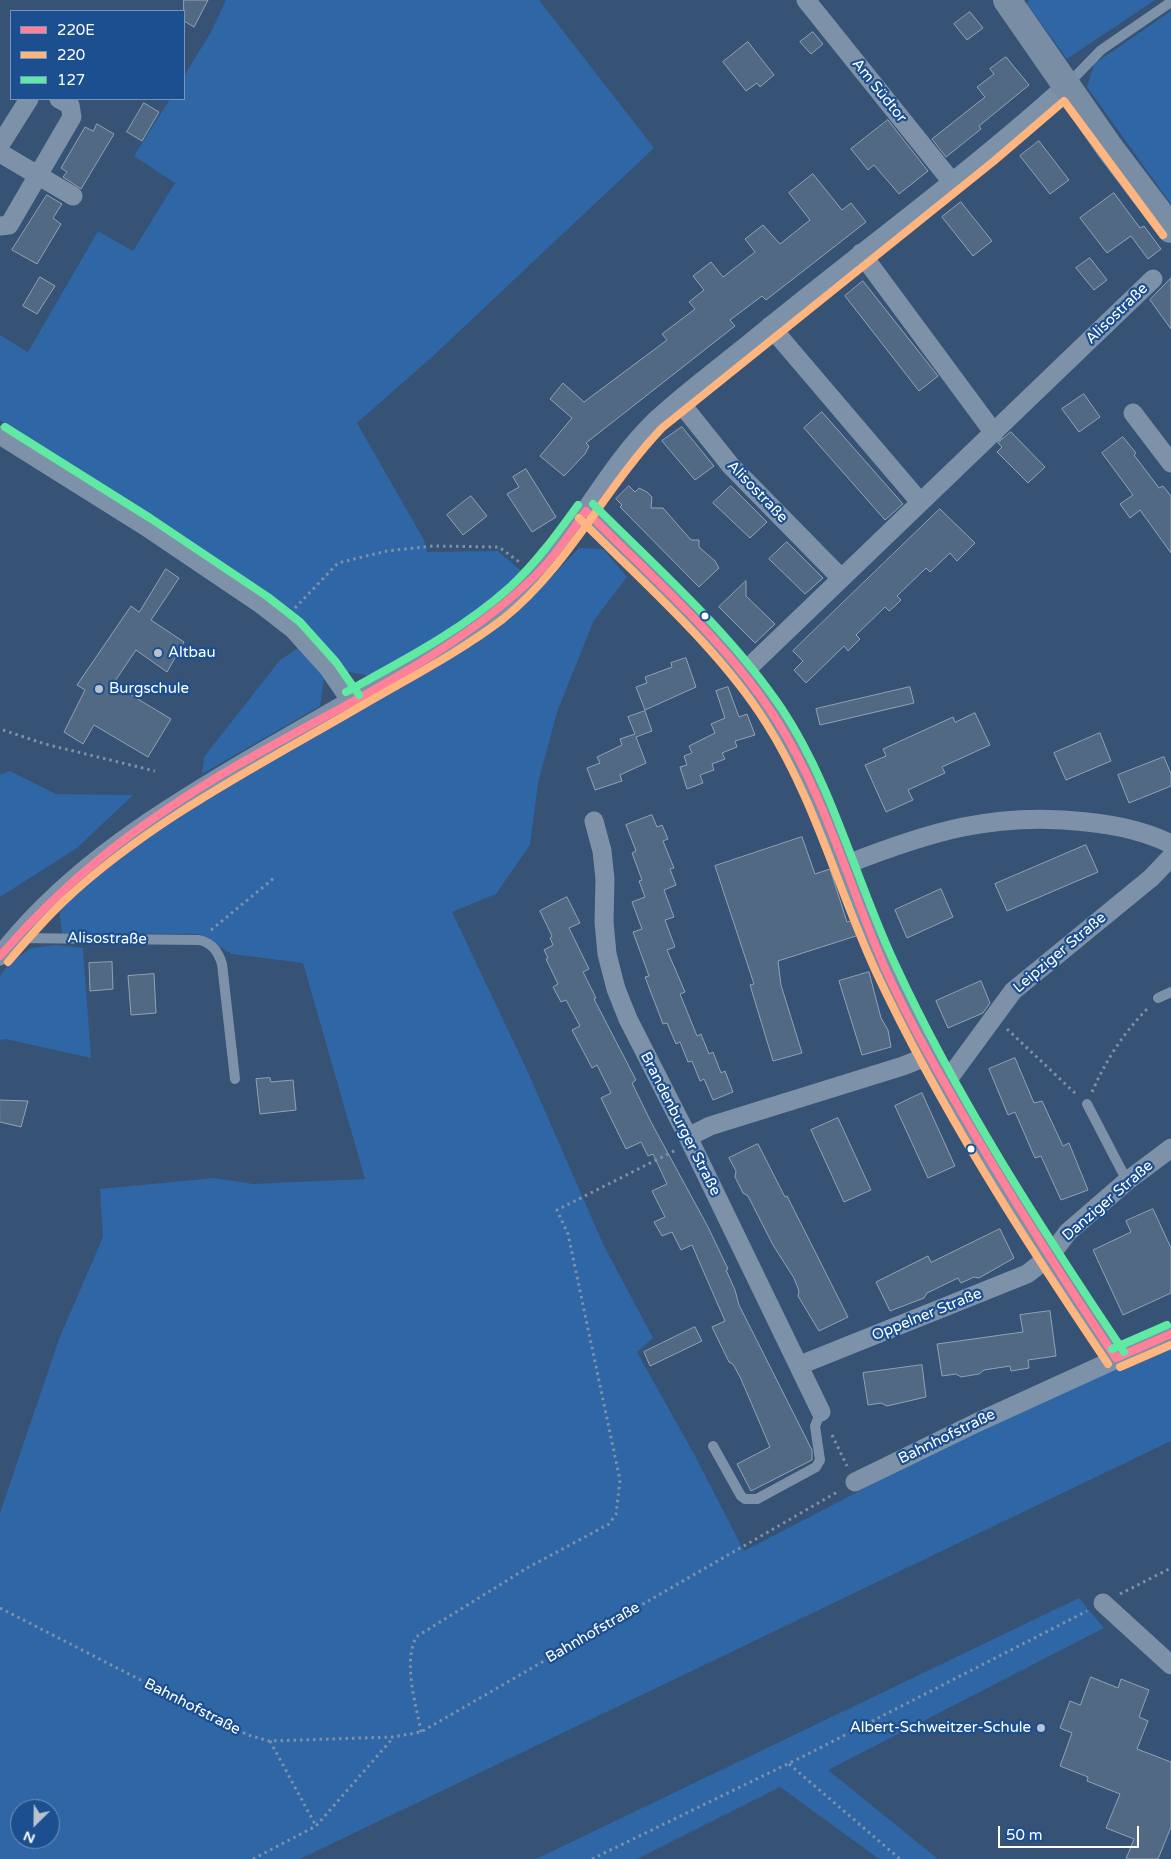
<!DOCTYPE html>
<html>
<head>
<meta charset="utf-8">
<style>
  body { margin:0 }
  #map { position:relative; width:1171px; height:1859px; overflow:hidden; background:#365274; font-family:"Varela Round",sans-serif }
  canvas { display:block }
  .legend { position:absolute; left:10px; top:10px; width:175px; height:90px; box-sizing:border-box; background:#1b4f8f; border:1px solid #7695bc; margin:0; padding:6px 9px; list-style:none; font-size:15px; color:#fff }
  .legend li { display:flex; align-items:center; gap:10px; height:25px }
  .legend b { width:25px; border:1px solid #7695bc }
  .north { position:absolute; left:10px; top:1799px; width:50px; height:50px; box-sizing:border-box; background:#1b4f8f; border:1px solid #7695bc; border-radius:50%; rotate:203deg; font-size:14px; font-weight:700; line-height:20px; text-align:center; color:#fff }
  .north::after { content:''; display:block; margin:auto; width:18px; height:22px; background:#b9c2ce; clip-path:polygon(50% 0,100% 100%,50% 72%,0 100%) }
  .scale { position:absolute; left:998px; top:1826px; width:141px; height:22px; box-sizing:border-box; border:2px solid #fff; border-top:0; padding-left:6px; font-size:15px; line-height:18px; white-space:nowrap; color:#fff; -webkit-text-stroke:4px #1b4f8f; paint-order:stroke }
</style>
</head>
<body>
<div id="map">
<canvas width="1171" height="1859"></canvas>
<ul class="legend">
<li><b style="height:6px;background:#ff8098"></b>220E</li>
<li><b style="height:6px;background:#ffb580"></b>220</li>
<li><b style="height:6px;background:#60e9a3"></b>127</li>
</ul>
<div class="north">N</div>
<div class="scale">50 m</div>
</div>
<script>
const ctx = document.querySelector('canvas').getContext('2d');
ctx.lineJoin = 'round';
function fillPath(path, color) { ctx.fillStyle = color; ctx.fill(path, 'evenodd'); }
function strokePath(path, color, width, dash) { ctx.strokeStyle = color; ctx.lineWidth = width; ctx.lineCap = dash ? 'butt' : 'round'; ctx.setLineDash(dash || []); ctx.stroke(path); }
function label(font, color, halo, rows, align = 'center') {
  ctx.font = font + ' "Varela Round",sans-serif'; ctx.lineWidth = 4.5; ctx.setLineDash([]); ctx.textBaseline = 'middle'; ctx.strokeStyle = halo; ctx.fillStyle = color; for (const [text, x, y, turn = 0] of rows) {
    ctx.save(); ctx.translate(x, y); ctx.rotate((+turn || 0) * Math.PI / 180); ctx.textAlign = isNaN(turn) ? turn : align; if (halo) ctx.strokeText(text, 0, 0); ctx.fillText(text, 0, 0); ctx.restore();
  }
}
fillPath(new Path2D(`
  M226,0h313l115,148 -221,208 -76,67 67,117 3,12 71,-1 28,24 -62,50 -90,52 -29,-6 -52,-54 -293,-197v-85l28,17 70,-121 35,20 42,-68 -41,-27 36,-57h14v-23l27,-44z
  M1029,0h126l-88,59 -40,-55z
  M1171,11v193l-84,-117 7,-23z
  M579,548l24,1 24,28 -33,43 -37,92 -19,71 -8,62 -34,49 -44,18 75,158 77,176 49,92 -16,14 57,102 50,97 296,-154 131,-58v102l-871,418h-300v-346l59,-174 44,-102 -3,-48 114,-11 39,6 112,-5 -62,-216 -71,-9 -34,-20 -136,-1 -3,-24 40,-38 91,-63 72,-44 213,-120 67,-57zM20,1809h30v30h-30z
  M298,648l26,30 -4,28 -118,68 2,-17 76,-97z
  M10,771l46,23 77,1 -56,53 -77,49v-122z
  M56,945l27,3 8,110 -85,-19 -6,1v-64l10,-14 22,-14z
  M1079,1598l25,30 -276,142 110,89h-59l-99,-72 -143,72h-101z`), '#2f66a5');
const building = new Path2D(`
  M184,0h24l-14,27 -10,-6z
  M970,12l13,16 -16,12 -13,-16z
  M813,32l10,12 -12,10 -11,-12z
  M748,42l26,33 -14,12 -3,-4 -11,8 -23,-29z
  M1006,57l23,28 -50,41 2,3 -35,28 -14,-18 53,-42 -8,-10 17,-13 -4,-5z
  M144,103l15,9 -17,29 -15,-9z
  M888,120l40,51 -29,23 -25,-29 -6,5 -17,-21z
  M97,124l17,10 -33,55 -18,-12 4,-5 -6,-4 24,-41 8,4z
  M1039,141l30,39 -19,14 -30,-38z
  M813,174l29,36 9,-7 15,19 -100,78 -4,-4 -32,24 5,6 -149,117 3,3 -4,8 -21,22 -24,-20 32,-38 -22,-19 13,-16 21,19 83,-62 -5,-6 33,-25 -6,-7 15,-12 -11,-14 18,-14 12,15 32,-25 -10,-13 18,-14 17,19 30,-24 -21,-27z
  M1114,193l26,35 4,-2 17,23 -13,10 -17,-23 -24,17 -27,-35z
  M47,195l15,9 -9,14 8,6 -24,40 -25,-14z
  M961,202l31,39 -19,15 -31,-39z
  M1090,258l17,22 -13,10 -18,-22z
  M40,277l15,9 -18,28 -14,-8z
  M1171,278v51l-21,-29z
  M863,281l75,95 -19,15 -74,-95z
  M1084,394l16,23 -21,15 -17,-23z
  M822,412l81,92 -18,16 -81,-92z
  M682,427l32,39 -19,14 -33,-39z
  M1011,432l34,35 -17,16 -31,-31 5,-5 -4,-4z
  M1123,437l13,16 -2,2 25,33 4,-2 8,10v57l-31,-43 -10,8 -10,-14 13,-9 -31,-42z
  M526,469l30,48 -24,15 -25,-38 12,-7 -6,-10z
  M629,486l6,6 4,-4 8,4 5,5 -1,11h12l28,32h8v7l16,14 4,7 -20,19 -79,-80 2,-2 -6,-6z
  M731,486l36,36 -17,16 -37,-35z
  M471,496l16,20 -24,19 -16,-20z
  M940,509l35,34 -18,18 -7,-8 -20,19 -4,-4 -29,28 4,4 -6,6 -6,5 -4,-4 -29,28 4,4 -12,12 -4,-5 -38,37 -12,-13 9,-9 -10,-10z
  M787,542l36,36 -18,16 -36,-35z
  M166,569l13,9 -28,42 33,22 -17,30 -31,-22 -23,34 58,35 -23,38 -54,-32 -11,19 -19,-12 21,-42 -8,-5 54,-79 8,6z
  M746,581v15l29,28 -20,19 -36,-36z
  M686,658l10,29 -51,23 -9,-23 11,-4 -2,-6 27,-10 -1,-4z
  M728,687l11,30 8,-3 8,21 -20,6 2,6 -15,6 3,6 -13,5 2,6 -14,5 3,8 -16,6 -7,-22 7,-2 -3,-9 8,-3 -3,-7 26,-13 -4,-9 14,-6 -9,-27z
  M910,687l4,16 -94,22 -4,-16z
  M645,711l7,20 -16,6 10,26 -26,12 2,6 -27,9 -8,-22 13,-5 -3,-6 25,-12 -2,-6 15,-5 -7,-17z
  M975,713l15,32 -48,22 3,6 -37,17 5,10 -27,12 -21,-47 21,-9 -3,-7 70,-32 2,5z
  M1100,733l11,28 -45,19 -12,-27z
  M1164,757l7,17v12l-42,17 -11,-28z
  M652,815l5,12 5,-2 6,14 -5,2 11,27 -4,1 6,16 -12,5 10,27 -9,3 10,27 -8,3 18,42 -5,2 17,42 4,-2 8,20 4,-2 8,21 4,-2 8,21 -20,8 -9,-21 -4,2 -8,-20 -4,1 -8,-20 -4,2 -9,-21 -4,1 -18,-47 4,-1 -16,-44 9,-3 -10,-27 13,-5 -6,-16 3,-1 -10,-27 4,-2 -10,-26z
  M802,837l13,37 15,-5 17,53 7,-2 5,15 -81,26 3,24 21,68 -29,8 -23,-76 4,-1 -39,-118z
  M1086,845l12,27 -91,39 -12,-27z
  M941,889l12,28 -46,21 -12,-28z
  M567,897l13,26 -11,5 20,41 -6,3 13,26 -2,1 42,81 -4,3 19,39 57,105 20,42 -2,1 9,20 4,15 73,145v10l-61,31 -14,-27 33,-17 -29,-68 -8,-15 -4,-2 -17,-35 13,-6 -33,-76 -11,5 -9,-18 -10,4 -8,-14 11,-5 -13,-26 15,-7 -14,-30 -5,2 -7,-14 -15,7 -25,-51 10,-5 -14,-28 -5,3 -20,-38 8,-4 -14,-26 -5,2 -8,-15 5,-3 -12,-25 2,-1 -4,-8 9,-5 -3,-7 2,-2 -12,-25z
  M112,962l1,27 -23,2 -1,-28z
  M869,972l12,46 7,12 3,17 -29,8 -23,-74z
  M154,974l2,39 -25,2 -3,-39z
  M981,981l9,22 -7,10 -35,15 -12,-27z
  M1015,1058l19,45 8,-2 21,45 6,-3 19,47 -27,10 -20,-44 -6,2 -20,-46 -7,3 -19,-46z
  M270,1078l1,4 22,-2 3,30 -36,4 -4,-35z
  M922,1093l33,73 -27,12 -33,-72z
  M0,1100l28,1 -7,26 -21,-5z
  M838,1118l33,72 -27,12 -33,-72z
  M758,1144l27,53 2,-1 61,121 -29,14 -21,-35 1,-5 -5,-13 -21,-33 -25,-49 -5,-3 -8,-16 1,-6 -7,-13z
  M1153,1209l18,39v45l-48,22 -30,-65 38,-18 -5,-11z
  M1000,1229l14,29 -35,20 -5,-1 -13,6 -3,-5 -31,15 -3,5 -34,13 -14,-29 52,-26 3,6z
  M1050,1311l6,45 -28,4 1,8 -18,3 -1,-5 -26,4 -5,4 -18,3 -5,-3 -14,2 -5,-32 86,-12 -3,-17z
  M695,1327l7,14 -52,25 -6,-14z
  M922,1365l4,32 -39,9 -6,-3 -13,2 -5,-32z
  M1091,1677l27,11 3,-9 28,11 -10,27 9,4 -11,28 34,13v65l-13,32h-32l8,-20 -28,-11 14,-34 -33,-13 1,-4 -28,-11 12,-33 -12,-5 10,-27 10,4z`);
fillPath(building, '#526984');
strokePath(building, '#92a2b6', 1);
strokePath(new Path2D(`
  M295,608l43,-45 49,-12 46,-5 66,1 23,17
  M3,730l42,14 110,27
  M211,930l63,-52
  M1007,1029l70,66
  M1092,1092c14,-32 32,-60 57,-85
  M832,1435l15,31
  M1120,1594l51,-26
  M0,1608l248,127 21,6 124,-4 28,-5 418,-241
  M421,1732c-5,-28 -18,-68 -5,-95l111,-69 82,-44 7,-10 4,-34 -52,-246 -11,-24 119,-60
  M270,1741l46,85
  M789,1764l111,95
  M253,1859l63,-33 77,-88
  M592,1859l218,-106 277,-142`), '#7d92a8', 3, [2.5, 4]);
strokePath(new Path2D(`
  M1067,85l34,-35 70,-48
  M15,938l184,2c13,3 19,11 23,24l13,115
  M1158,998l13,-6
  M1087,1104l40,77
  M713,1446l28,50 4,3h12l59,-32 4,-7 -5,-34 6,-14`), '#7d92a8', 10);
strokePath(new Path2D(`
  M806,0l146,182
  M0,145l29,-46
  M0,153l73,43
  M0,226l9,-1 63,-108 -2,-12 -11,-6
  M861,253l133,180
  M770,326l150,176
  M679,401l52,65 110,112
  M1133,413l38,50
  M0,435l145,91 117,79 31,24 36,40 22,32
  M586,511l112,113 45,49 31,43 21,36 50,113 39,100 44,91 113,190 75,112
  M743,673l410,-394
  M594,821l8,30 3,28 -1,43 3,32 9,35 12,30 60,118 133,275
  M845,865c83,-33 151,-54 242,-43 29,3 58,9 84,22
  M0,956c69,-89 166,-148 262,-204 56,-32 112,-65 168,-97 46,-27 90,-58 123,-100 35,-44 62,-95 102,-134 28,-26 60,-50 90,-74 106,-88 219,-169 321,-261
  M944,1085l69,-94 138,-113 20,-21
  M688,1137l22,-11 193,-60 25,-10
  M800,1365l227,-91 22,-17 19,-25 59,-51 44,-33
  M855,1482l121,-59 195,-89
  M1103,1603l68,62`), '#7d92a8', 19);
strokePath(new Path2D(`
  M1007,0l102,147 62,82`), '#798da4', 28);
strokePath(new Path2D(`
  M586,511c64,65 138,128 188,205 50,76 74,167 110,250 27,60 60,117 94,174 44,74 90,146 138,218
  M0,956c65,-75 129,-125 214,-177 105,-64 233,-117 321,-203 20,-19 35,-43 51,-65
  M1116,1358l55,-24`), '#ff8098', 8);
strokePath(new Path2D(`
  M579,518c61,62 141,131 187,205 49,77 72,167 110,249 65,138 147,266 232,392
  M8,962c17,-20 35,-41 55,-60 88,-83 201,-139 305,-200 45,-26 93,-51 135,-83 66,-53 101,-130 159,-191l332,-267 70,-60 99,134
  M1120,1367l51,-22`), '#ffb580', 8);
strokePath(new Path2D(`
  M5,427l145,91 118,79 32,25 36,40 23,33
  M593,504c65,65 137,128 189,205 51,77 74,172 113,255 63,136 146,264 229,388
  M346,692c56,-31 115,-61 164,-105 26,-24 47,-53 68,-82
  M1112,1349l55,-24`), '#60e9a3', 8);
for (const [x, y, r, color] of [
  [705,616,4.5,"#fff"],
  [158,653,5,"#b9c2ce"],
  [99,689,5,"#b9c2ce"],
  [971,1149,4.5,"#fff"],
  [1041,1728,5,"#b9c2ce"]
]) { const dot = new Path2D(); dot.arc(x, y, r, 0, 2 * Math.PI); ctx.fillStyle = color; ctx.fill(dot); strokePath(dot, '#1b4f8f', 2); }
label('15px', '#fff', '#1b4f8f', [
  ["Am Südtor",879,91,51],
  ["Alisostraße",1117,314,-44],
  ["Alisostraße",757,492,46],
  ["Alisostraße",107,939,1],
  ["Leipziger Straße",1060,953,-40],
  ["Brandenburger Straße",680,1124,63],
  ["Danziger Straße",1108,1201,-41],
  ["Oppelner Straße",927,1315,-22],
  ["Bahnhofstraße",947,1437,-26],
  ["Bahnhofstraße",593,1633,-30],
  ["Bahnhofstraße",192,1707,27]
]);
label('15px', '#fff', '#1b4f8f', [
  ["Altbau",168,653],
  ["Burgschule",109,689],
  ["Albert-Schweitzer-Schule",1031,1728,"right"]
], 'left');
</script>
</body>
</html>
